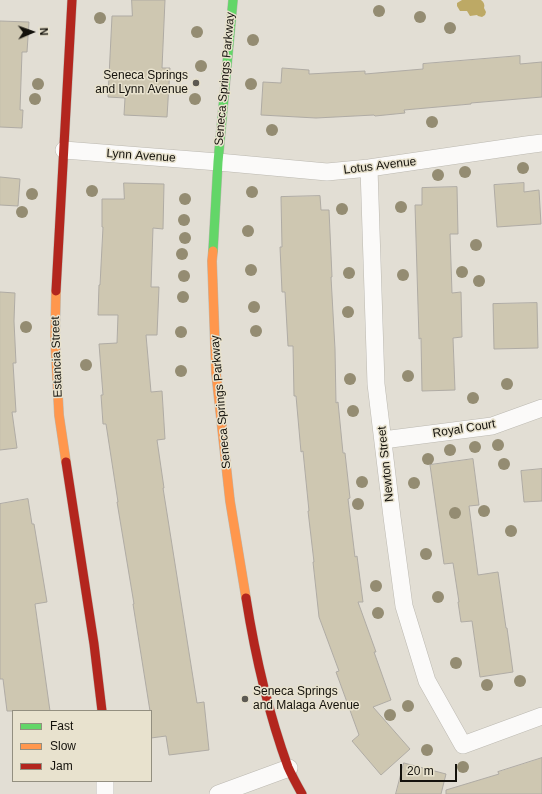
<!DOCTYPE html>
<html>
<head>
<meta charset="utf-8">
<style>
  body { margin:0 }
  #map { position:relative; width:542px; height:794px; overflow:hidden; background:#e2ded4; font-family:Helvetica,sans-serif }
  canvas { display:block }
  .legend { position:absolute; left:12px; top:710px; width:140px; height:72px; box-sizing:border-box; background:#e8e2ce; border:1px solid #938f80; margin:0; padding:5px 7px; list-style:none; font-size:12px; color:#14120c }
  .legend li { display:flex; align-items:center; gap:8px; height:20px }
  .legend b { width:20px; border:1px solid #938f80 }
  .north { position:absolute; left:12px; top:12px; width:40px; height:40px; -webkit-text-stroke:3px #e8e2ce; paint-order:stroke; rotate:88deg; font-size:11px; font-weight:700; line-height:16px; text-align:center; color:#14120c }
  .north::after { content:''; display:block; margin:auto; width:14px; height:18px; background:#14120c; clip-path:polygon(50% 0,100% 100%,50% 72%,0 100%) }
  .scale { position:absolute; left:400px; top:764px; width:57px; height:18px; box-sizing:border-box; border:2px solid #14120c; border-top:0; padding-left:5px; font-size:12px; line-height:14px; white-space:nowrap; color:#14120c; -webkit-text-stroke:3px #e8e2ce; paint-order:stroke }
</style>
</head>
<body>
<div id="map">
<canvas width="542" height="794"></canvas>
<ul class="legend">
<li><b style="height:5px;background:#63d668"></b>Fast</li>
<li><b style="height:5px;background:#ff974d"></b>Slow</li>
<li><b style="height:5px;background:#b3261e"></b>Jam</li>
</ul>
<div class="north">N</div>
<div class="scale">20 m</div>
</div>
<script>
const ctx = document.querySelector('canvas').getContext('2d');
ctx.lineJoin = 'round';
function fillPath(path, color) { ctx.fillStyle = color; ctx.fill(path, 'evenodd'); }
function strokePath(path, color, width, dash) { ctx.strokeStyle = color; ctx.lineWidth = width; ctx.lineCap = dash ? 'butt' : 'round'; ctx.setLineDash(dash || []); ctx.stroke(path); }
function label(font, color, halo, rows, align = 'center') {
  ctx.font = font + ' Helvetica,sans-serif'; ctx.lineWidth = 3; ctx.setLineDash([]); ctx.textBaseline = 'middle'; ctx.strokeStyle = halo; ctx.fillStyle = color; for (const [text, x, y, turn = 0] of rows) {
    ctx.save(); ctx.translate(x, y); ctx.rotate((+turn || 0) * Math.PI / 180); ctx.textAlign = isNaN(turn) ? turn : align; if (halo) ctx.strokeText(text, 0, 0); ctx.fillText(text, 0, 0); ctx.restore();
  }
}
fillPath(new Path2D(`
  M462,0h19c3,2 4,5 3,8l2,4 -1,3 -3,2 -4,-1 -1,-1 -7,1 -3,-5h-7l-3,-5v-3z`), '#bda965');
const building = new Path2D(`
  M132,0h33l-3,68h8l-3,49 -43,-2 1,-17 -17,-1 4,-81h20z
  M0,21l29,1 -2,30h-5l-2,58h3l-1,18 -22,-1z
  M520,56v8l22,-2v35l-71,6v1l-67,6 1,3 -30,3 -1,-1 -58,3 -55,-3 2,-33 18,1 1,-15 27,2v4l56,-3v3l58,-5v-5z
  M0,177l20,2 -2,27 -18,-1z
  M124,183l40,1 -1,45 -10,-1 -2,59h8l-2,48h-11l5,57 11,-1 3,48 -8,1 7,48h-1l34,215 7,-1 5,48 -40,5 -3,-19 -15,2v-27h-1l-17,-107h1l-17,-102h1l-12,-78h-3l-2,-29h2l-4,-51 18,-1 1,-28h-20l1,-30h1l3,-58h-1v-28h22z
  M524,183v9l15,-2 2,34 -44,3 -3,-42z
  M457,187l1,47h-8l2,59 9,-1 1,45 -9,1 2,52 -33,1 -1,-53 -2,1 -4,-134h7v-17z
  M320,196l1,14h8l3,67h-1l4,72 1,54 2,-1 5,51h2l5,45 -2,1 7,58 2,-1 6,46h-5l18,50h-2l17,48 -18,7 37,42 -29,26 -29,-34 7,-6 -23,-63 3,-1 -20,-54 -6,-55h1l-6,-51h1l-6,-60 -2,1 -5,-56h-2l-1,-50h-5l-3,-54h-3l-2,-45h2l-1,-50z
  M0,292l15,1 -1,28 2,42h-3l3,49h-4l5,36 -17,2z
  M537,303l1,45 -44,1 -1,-45z
  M473,459l6,46 -10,1 9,69 20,-3 8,56h1l6,44 -33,5 -8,-56 -11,1 -3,-20h1l-6,-39 -9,1 -14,-99z
  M542,469v32l-18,1 -3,-31z
  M28,499l4,25h2l13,78 -12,2 15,107h-43l-4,-32h-3v-175z
  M542,758v36h-96v-4l53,-16 -1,-2z
  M404,763l42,11 -5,20h-45z`);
fillPath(building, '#cec7b1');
strokePath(building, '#afaba4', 1);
const street = new Path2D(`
  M64,150l154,12 109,10 42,-4 157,-23 16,-2
  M369,168l7,216 16,133 12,89 23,75 36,64 79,-29
  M383,440l109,-14 50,-18
  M105,781v13
  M218,794l71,-26`);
const fast = new Path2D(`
  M213,251l5,-89 15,-162`);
const slow = new Path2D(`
  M213,251l-1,10 4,112 14,128 16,97
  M56,291l-1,47 4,77 7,47`);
const jam = new Path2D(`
  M56,291l16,-291
  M66,462l28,182 8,67
  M246,598c9,57 22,114 42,169 4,9 9,18 14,27`);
strokePath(street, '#bbb8b0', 18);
strokePath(fast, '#bbb8b0', 10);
strokePath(slow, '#bbb8b0', 10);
strokePath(jam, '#bbb8b0', 10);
strokePath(street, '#fbfaf9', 17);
strokePath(fast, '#63d668', 9);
strokePath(slow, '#ff974d', 9);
strokePath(jam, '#b3261e', 9);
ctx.fillStyle = '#948c72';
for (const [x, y] of [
  [379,11],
  [420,17],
  [100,18],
  [450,28],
  [197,32],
  [253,40],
  [201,66],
  [38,84],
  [251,84],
  [35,99],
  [195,99],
  [432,122],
  [272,130],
  [523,168],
  [465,172],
  [438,175],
  [92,191],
  [252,192],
  [32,194],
  [185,199],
  [401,207],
  [342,209],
  [22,212],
  [184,220],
  [248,231],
  [185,238],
  [476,245],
  [182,254],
  [251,270],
  [462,272],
  [349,273],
  [403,275],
  [184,276],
  [479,281],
  [183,297],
  [254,307],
  [348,312],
  [26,327],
  [256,331],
  [181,332],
  [86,365],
  [181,371],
  [408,376],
  [350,379],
  [507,384],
  [473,398],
  [353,411],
  [498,445],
  [475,447],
  [450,450],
  [428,459],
  [504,464],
  [362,482],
  [414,483],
  [358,504],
  [484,511],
  [455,513],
  [511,531],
  [426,554],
  [376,586],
  [438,597],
  [378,613],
  [456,663],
  [520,681],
  [487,685],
  [408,706],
  [390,715],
  [427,750],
  [463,767]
]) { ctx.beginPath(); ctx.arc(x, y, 6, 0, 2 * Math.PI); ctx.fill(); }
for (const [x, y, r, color] of [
  [196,83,4,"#5c5952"],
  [245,699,4,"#5c5952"]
]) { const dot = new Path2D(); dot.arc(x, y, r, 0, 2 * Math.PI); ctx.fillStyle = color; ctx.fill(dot); strokePath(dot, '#e8e2ce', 1.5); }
label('12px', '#14120c', '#e8e2ce', [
  ["Seneca Springs",188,76],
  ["and Lynn Avenue",188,90],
  ["Seneca Springs",253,692,"left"],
  ["and Malaga Avenue",253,706,"left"]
], 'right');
label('12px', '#14120c', '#e8e2ce', [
  ["Seneca Springs Parkway",225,79,-85],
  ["Lynn Avenue",141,156,4],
  ["Lotus Avenue",380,166,-7],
  ["Estancia Street",57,357,-92],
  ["Seneca Springs Parkway",221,402,-95],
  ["Royal Court",464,429,-9],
  ["Newton Street",386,464,-96]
]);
</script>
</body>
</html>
